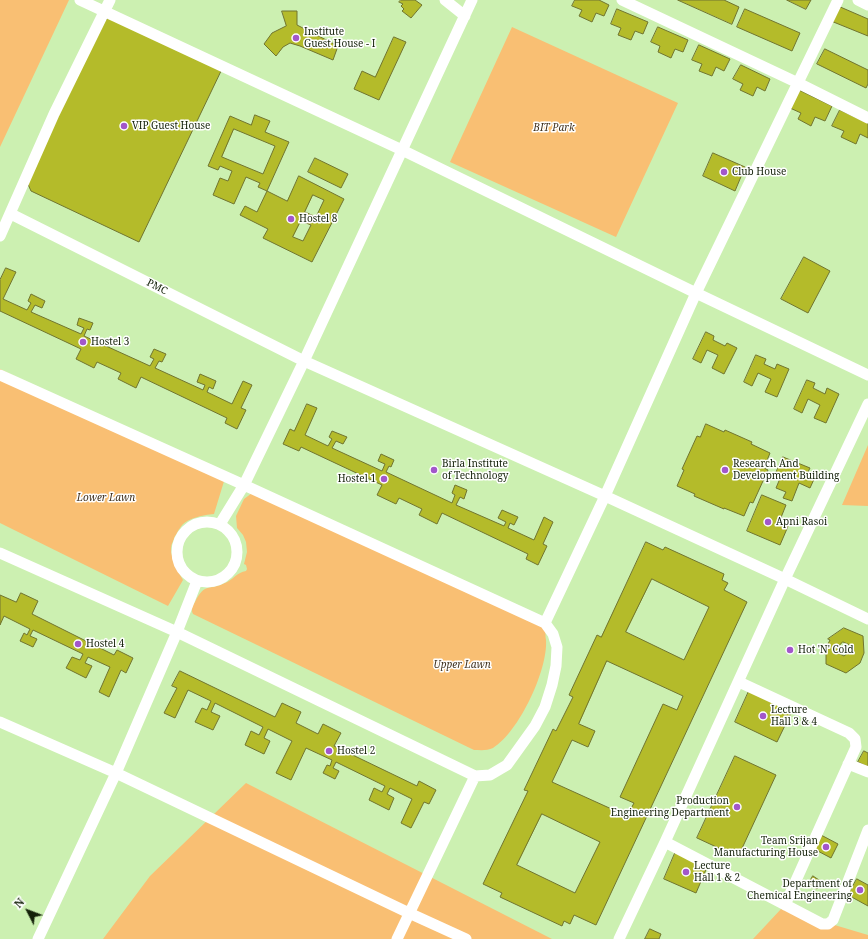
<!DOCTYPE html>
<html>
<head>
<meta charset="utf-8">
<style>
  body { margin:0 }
  #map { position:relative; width:868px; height:939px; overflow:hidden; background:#ccf0b1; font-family:"Noto Serif",serif }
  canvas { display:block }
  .north { position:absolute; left:8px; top:891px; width:40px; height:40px; -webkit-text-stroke:3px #fff; paint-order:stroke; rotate:312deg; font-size:11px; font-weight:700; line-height:16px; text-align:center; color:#142109 }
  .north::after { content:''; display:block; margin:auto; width:14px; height:18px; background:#142109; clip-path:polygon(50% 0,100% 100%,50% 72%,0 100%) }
</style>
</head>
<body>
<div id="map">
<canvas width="868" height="939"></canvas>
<div class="north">N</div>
</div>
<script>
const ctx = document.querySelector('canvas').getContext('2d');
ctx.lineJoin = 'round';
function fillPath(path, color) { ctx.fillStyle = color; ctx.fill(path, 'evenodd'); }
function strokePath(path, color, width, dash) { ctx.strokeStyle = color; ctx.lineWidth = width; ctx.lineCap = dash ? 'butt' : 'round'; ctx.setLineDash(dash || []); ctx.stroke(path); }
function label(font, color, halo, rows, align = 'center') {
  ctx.font = font + ' "Noto Serif",serif'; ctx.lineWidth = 3; ctx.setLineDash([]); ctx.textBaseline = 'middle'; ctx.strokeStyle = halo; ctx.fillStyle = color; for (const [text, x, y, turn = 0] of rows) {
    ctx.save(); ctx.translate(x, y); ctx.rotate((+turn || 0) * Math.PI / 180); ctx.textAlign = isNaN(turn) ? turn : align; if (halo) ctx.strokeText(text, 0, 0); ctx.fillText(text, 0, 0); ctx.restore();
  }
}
fillPath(new Path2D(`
  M0,0h69l-69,147z
  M512,27l166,76 -62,134 -166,-75z
  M0,369l225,109 -11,36c-11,1 -28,4 -34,14 -2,2 -3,6 -5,8 -1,4 -4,8 -4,12 0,12 7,23 12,32l-15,26 -168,-83z
  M868,445v61l-26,-1z
  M252,493l288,130c1,2 4,5 5,8 1,2 0,6 1,9 2,30 -27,92 -53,108 -6,3 -13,2 -19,2l-281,-136c-2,-4 -1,-8 2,-12 10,-20 14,-11 30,-19 8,-3 12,-11 21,-12l1,-2 -1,-4 -2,-1 3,-12 -1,-10 -3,-7 -6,-7 -1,-12 8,-17z
  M246,783l306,156h-449l47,-63z
  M781,909l87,26v4h-115z`), '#f9bf73');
const building = new Path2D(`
  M401,0h14l7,5 -11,13 -9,-7 2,-2 -3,-3 2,-2 -4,-2z
  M575,0h24l10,5 -5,11 -8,-3 -4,9 -13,-6 3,-6 -10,-4z
  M678,0h46l15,7 -7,17z
  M787,0h24l-5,9z
  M838,6l30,13v17l-37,-15z
  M617,9l31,13 -5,12 -8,-3 -4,9 -13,-5 3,-7 -10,-4z
  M745,9l55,24 -8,18 -55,-24z
  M282,11h15v14l41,21 -5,14 -33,-14 -10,-3 -7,4 -7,9 -12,-12 8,-11 14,-7z
  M111,16l111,53 -83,173 -108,-51 -4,-9 75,-159z
  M658,27l30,13 -5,12 -8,-3 -4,9 -13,-6 2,-6 -9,-4z
  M394,37l12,5 -27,58 -25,-11 8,-18 13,6z
  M699,45l31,14 -6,12 -8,-4 -4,9 -13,-5 3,-7 -10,-4z
  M825,49l43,21v14l-2,4 -49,-24z
  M741,65l29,14 -5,12 -8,-4 -4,9 -13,-6 3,-6 -10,-5z
  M799,90l33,16 -7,15 -10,-4 -4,9 -13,-7 3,-6 -11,-5z
  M840,110l28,13v15l-8,-4 -4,10 -15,-7 3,-6 -12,-5z
  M255,115l15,6 -5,11 24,10 -22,49 -9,-4 2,-4 -14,-6 -12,27 -21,-9 7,-17 8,3 4,-10 -12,-5 -2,4 -10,-4 22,-50 21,9zM234,129l41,17 -12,28 -41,-17z
  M713,153l32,14 -10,24 -32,-15z
  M315,158l33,16 -7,14 -33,-16z
  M299,176l45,23 -32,63 -49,-24 5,-9 -28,-14 5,-9 12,6 10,-21 20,10zM313,195l11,5 -8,17 -11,-5zM301,221l10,4 -8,16 -10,-4z
  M804,257l26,14 -22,42 -27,-14z
  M6,268l10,4 -13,27 24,11 4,-7 -3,-2 3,-7 14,7 -3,7 -7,-3 -4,7 50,22 3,-6 -7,-3 2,-7 14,5 -3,7 -3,-1 -3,7 66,30 4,-7 -4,-2 4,-8 12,5 -4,8 -3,-1 -4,7 48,22 2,-5 -8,-3 3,-8 16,7 -3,8 -4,-2 -2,5 25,12 11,-23 9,4 -11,23 5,2 -9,19 -12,-6 2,-5 -86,-41 -5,11 -18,-9 3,-6 -24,-11 -3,6 -18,-9 5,-10 -81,-38v-31z
  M706,332l8,4 -1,4 12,6 2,-3 10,5 -13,26 -12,-6 6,-13 -11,-5 -6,13 -8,-4z
  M756,355l10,4 -2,5 11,5 2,-5 12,5 -12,28 -12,-5 6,-13 -13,-6 -6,13 -8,-4z
  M807,380l8,3 -2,5 12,6 2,-6 12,6 -13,29 -12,-5 6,-13 -12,-6 -6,14 -8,-4z
  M307,404l10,4 -12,27 23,11 4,-7 -3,-2 3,-6 15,6 -4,7 -7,-3 -4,7 50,23 3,-7 -7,-3 3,-7 13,6 -3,7 -2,-1 -3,6 66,31 3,-8 -3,-2 3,-8 12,5 -3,9 -4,-2 -4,8 48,21 2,-4 -8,-4 4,-8 16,7 -4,8 -4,-2 -2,5 26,12 10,-23 9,5 -10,22 4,2 -9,19 -12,-6 2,-5 -86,-41 -5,11 -18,-9 3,-6 -23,-11 -3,6 -19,-9 5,-10 -81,-38 -2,4 -16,-7 7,-15 4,2z
  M706,424l18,8 1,-2 27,12 -1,2 19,9 -6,15 4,2 -15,33 -3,-1 -6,14 -20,-8v1l-30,-13 1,-2 -18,-8 7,-16 -2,-1 15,-33 3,1z
  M783,457l27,11 -3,6 8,3 -5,11 -11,-5 -7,18 -9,-3 3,-6 -10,-4 5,-12 -5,-3z
  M762,495l24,10 -6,15 9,4 -9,21 -33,-14z
  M646,542l17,8 2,-3 59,27 -2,6 6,3 -4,7 23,12 -151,323 -22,-10 -4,9 -6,-3 -2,5 -62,-29 2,-4 -19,-9 45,-93 -4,-1 29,-61 3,2 17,-34 -4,-2 28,-60 4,2zM652,579l57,28 -25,53 -58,-28zM607,661l76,35 -6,14 -14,-6 -43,93 14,6 -7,13 -75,-34 20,-42 16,7 7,-16 -16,-7zM542,814l58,28 -25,51 -58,-28z
  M21,593l17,8 -6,13 82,41 3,-5 16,8 -7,15 -5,-3 -12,27 -10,-5 11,-25 -22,-10 -3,6 7,3 -6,12 -20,-10 6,-11 8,3 3,-6 -50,-24 -3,6 7,3 -4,8 -13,-6 4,-8 3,2 3,-6 -26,-13 -4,9v-30l16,7z
  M844,628l19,8 1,17 -4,10 -14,10 -20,-9v-19l1,1 3,-6 -2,-1zM843,642l7,3v6l-6,5 -6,-3v-6z
  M180,671l95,46 7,-14 19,9 -5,11 22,11 5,-10 18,9 -7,13 83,40 2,-5 17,9 -7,14 -5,-2 -13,26 -10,-5 11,-24 -22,-11 -3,6 7,4 -5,12 -20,-10 5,-12 8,4 3,-6 -49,-24 -3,6 6,3 -4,8 -12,-6 4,-8 3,1 2,-6 -26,-12 -15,32 -15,-7 16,-32 -24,-12 -4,9 6,3 -6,13 -19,-9 6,-14 8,4 4,-8 -48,-24 -4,9 9,4 -7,14 -18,-8 7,-14 5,2 4,-9 -23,-11 -13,28 -11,-5 13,-25 -5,-2z
  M749,691l43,20 -15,31 -42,-20z
  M864,751l4,2v14l-10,-5z
  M735,756l41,19 -38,82 -41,-19z
  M821,835l17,9 -7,14 -17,-9z
  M676,851l32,14 -12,28 -32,-14z
  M813,876l9,6 -5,7 -8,-6z
  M857,879l11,6v21l-20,-11z
  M650,929l11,5 -2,5h-14z`);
fillPath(building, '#b4bb2a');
strokePath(building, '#707430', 1);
strokePath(new Path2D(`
  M80,0l322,150 294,143 172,82
  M445,0l20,16
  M622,0l176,83 70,35
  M858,0l10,5
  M11,214l293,147 301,135 180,83 83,40
  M0,236l54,-122 56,-114
  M0,375l244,110 301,138 8,11 4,13 -1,19 -4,19 -7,22 -10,19 -28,39 -17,10 -15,1 -298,-144 -177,-79
  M177 552a30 30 0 1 1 60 0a30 30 0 1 1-60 0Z
  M220,524l24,-39 60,-124 168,-361
  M545,623l60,-127 91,-203 142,-293
  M739,682l110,51 6,6 1,8 -71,158
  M0,722l116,51 293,140 57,26
  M848,764l20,8
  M665,842l157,82h6l5,-4 35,-90
  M38,939l78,-166 61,-141 20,-51
  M397,939l78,-163
  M619,939l46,-97 120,-263 83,-175`), '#fff', 11);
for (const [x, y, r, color] of [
  [296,38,4,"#a257ca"],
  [124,126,4,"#a257ca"],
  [724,172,4,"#a257ca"],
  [291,219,4,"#a257ca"],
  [83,342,4,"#a257ca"],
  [434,470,4,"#a257ca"],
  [725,470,4,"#a257ca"],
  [384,479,4,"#a257ca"],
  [768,522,4,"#a257ca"],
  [78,644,4,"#a257ca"],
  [790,650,4,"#a257ca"],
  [763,716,4,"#a257ca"],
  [329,751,4,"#a257ca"],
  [737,807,4,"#a257ca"],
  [826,847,4,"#a257ca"],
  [686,872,4,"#a257ca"],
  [860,890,4,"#a257ca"]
]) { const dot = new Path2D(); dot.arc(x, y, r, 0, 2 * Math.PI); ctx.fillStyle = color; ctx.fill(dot); strokePath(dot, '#fff', 1.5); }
label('10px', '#142109', '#fff', [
  ["Institute",304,32],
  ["Guest House - I",304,44],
  ["VIP Guest House",132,126],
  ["Club House",732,172],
  ["Hostel 8",299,219],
  ["Hostel 3",91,342],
  ["Birla Institute",442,464],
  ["of Technology",442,476],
  ["Research And",733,464],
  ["Development Building",733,476],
  ["Hostel 1",376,479,"right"],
  ["Apni Rasoi",776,522],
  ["Hostel 4",86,644],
  ["Hot 'N' Cold",798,650],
  ["Lecture",771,710],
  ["Hall 3 & 4",771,722],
  ["Hostel 2",337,751],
  ["Production",729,801,"right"],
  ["Engineering Department",729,813,"right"],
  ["Team Srijan",818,841,"right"],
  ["Manufacturing House",818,853,"right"],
  ["Lecture",694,866],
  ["Hall 1 & 2",694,878],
  ["Department of",852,884,"right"],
  ["Chemical Engineering",852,896,"right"]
], 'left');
label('italic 10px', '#40311e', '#fff', [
  ["BIT Park",554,128],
  ["Lower Lawn",106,498],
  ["Upper Lawn",462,665]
]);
label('10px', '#142109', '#fff', [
  ["PMC",157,287,27]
]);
</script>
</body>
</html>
